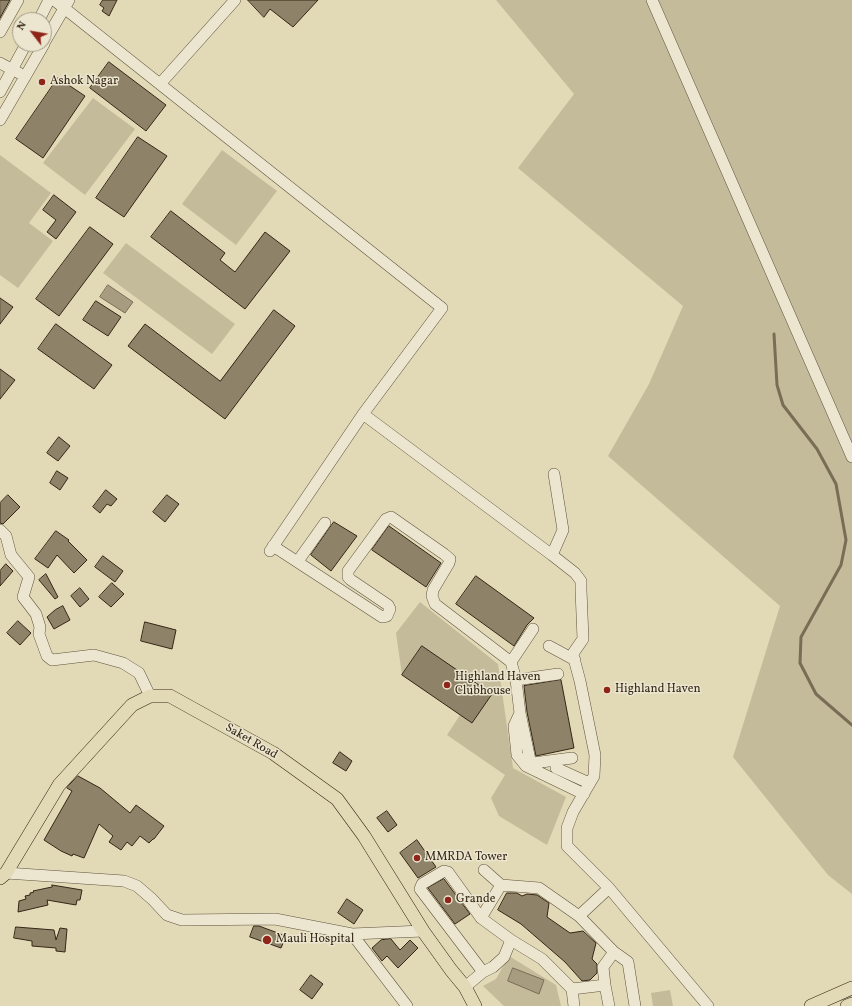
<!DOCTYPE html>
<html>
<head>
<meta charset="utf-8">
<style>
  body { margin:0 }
  #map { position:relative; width:852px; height:1006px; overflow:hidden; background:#e2d9b7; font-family:Vollkorn,serif }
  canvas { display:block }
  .north { position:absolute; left:12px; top:12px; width:40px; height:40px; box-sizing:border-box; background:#ece6d0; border:1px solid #a29985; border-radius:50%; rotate:301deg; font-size:11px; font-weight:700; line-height:16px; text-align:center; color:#342615 }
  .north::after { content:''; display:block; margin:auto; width:14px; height:18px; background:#8f2418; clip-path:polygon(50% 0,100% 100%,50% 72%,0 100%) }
</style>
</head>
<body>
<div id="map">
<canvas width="852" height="1006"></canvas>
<div class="north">N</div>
</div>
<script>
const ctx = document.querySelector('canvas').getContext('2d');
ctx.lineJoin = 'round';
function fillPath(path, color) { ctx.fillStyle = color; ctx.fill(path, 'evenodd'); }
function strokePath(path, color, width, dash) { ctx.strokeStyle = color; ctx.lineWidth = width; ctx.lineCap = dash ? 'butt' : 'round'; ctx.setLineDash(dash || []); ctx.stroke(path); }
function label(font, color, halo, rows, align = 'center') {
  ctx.font = font + ' Vollkorn,serif'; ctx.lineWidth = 3; ctx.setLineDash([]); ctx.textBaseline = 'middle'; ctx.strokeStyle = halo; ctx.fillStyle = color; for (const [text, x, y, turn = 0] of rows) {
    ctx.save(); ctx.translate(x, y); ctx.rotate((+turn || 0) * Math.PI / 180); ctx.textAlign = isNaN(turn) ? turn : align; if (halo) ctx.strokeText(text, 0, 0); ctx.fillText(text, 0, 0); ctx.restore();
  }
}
fillPath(new Path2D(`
  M496,0h356v894l-24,-19 -95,-118 47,-151 -172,-150 41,-72 34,-78 -165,-138 56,-74z
  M93,98l42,31 -50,66 -42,-32z
  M222,150l55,41 -41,54 -54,-41z
  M0,155l51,38 -22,30 24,18 -35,47 -18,-13z
  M126,243l109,81 -23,30 -109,-81z
  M420,602l78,62 15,104 53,29 -19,48 -48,-29 -8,-18 14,-23 -58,-40 13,-20 -58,-40 -6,-42z
  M509,956l47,29 5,21h-57l-21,-20 13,-7z
  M670,990l3,16h-20l-2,-13z`), '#c4bb9b');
const water = new Path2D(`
  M108,285l25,17 -8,11 -25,-16z
  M513,968l31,12 -5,14 -31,-13z`);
fillPath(water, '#a79c80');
strokePath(water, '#796d55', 1);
strokePath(new Path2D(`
  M774,334l3,51 6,20 34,44 19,35 10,56 -5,25 -40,72 -1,26 16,31 36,31`), '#796d55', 3);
const building = new Path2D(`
  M0,0h10l-10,18z
  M103,0h14l-8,16 -7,-5 2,-3 -4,-3z
  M248,0h70l-25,27 -23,-18 -6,8z
  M109,62l57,43 -20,26 -56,-43z
  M58,78l27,18 -42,62 -27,-19z
  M138,137l29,19 -43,61 -28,-19z
  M54,195l22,17 -20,27 -9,-7 9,-12 -13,-10z
  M171,211l54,42 -5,7 15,12 30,-40 25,19 -45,58 -94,-72z
  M90,227l23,17 -54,72 -23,-17z
  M0,298l13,9 -13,17z
  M96,301l25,16 -13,19 -25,-16z
  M274,310l21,16 -70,93 -97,-73 17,-22 75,57z
  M56,324l56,41 -18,24 -56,-40z
  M0,369l15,11 -15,19z
  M59,437l11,9 -12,15 -11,-8z
  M57,471l11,7 -8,12 -10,-7z
  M106,490l11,9 -6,7 -4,-2 -7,9 -7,-6z
  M8,495l12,12 -17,17 -3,-1v-20z
  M167,495l12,9 -14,18 -12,-10z
  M334,522l23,14 -26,35 -20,-16z
  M389,526l52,37 -15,24 -54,-37z
  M56,531l13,9 -1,1 19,19 -13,13 -17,-18 -9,13 -13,-9z
  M103,556l20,15 -8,11 -20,-15z
  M6,564l7,7 -13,15v-15z
  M46,574l12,23 -3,2 -16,-19z
  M476,576l58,42 -7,7 -13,21 -58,-42z
  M112,583l12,11 -13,13 -12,-10z
  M80,588l9,11 -9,8 -9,-11z
  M63,606l7,14 -16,9 -7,-12 8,-7z
  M18,621l13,12 -11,12 -13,-12z
  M145,622l31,8 -4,19 -31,-8z
  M422,646l70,48 -20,29 -70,-48z
  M561,680l13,68 -38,8 -9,-44 -3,-26z
  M340,752l12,9 -6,10 -13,-8z
  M78,776l22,12 30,25 6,-8 28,21 -10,13h-1l-4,4 -9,-7 -8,10 -5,-4 -6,8 -12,-8 4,-6 -14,-12 -15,34 -11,-4 -1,2 -11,-5 -17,-11 28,-49 -5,-3z
  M387,811l10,14 -9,7 -11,-14z
  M417,840l19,27 -18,11 -18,-25z
  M444,879l26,35 -15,10 -27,-36z
  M52,885l30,5 -2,10h-3l-1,5 -29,-5 1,5 -30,7 1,-11 7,-2 -1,-3 5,-1v-2l4,-1 -1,-1 19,-4z
  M507,893h10l5,3 5,-2 10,1 12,8 -2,14 23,16 13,-2 13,12 -4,16 5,5v9l-7,7 -8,1 -17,-19 -44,-38 -23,-14z
  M347,899l16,11 -9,14 -16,-11z
  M254,926h5l27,10 -5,12 -31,-11z
  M16,927l38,3 2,10 4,-12 7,1 -2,23 -9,-1v-3l-24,-2v-5l-18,-3z
  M391,939l9,11 10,-10 8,8 -20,20 -11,-12 -5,5 -10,-13 9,-8z
  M311,975l12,9 -11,15 -12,-9z`);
fillPath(building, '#8e8369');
strokePath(building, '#342615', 1);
const minor = new Path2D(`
  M54,0l388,308 -79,106 189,141 23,18 6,8v9l2,49 -9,13 -1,3 7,26 15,74 -1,21 -21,36 -6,16v18l42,42 99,118
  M652,0l200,457
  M39,20l10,-20
  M0,32l18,-32
  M44,43l25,-43
  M0,63l19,10
  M160,84l75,-84
  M0,92l26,-48
  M0,120l44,-76
  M0,530l6,6 5,19 18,22 -6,20 13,17 4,13 -1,7 8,22 5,4 42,-5 29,8 16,10 11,23
  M273,546l109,71 5,-1 3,-7 -2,-4 -37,-25 -3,-3v-6l38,-52 5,-2 53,37 6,5 -1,4 -16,27 -1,6 3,8 76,58 5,18 4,33 -6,13 3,29 9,11 58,28
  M270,551l93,-137
  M552,555l11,-25 -9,-56
  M298,561l27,-38
  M549,646l26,14
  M511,662l22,-33
  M516,680l42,-6
  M520,713l10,47 3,3 39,-5
  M556,768l33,15
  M484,870l17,15
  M6,873l118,8 13,5 15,13 15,16 15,5 93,-1 77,15 71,-3
  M579,916l30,-28
  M481,918l20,-33 38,3 40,28 35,36 -11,15 2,18
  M352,934l55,72
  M614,952l14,10 7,44
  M483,972l-63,-83 2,-5 22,-13 4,1 33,46 30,22
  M465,987l18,-15 10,-5 11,-10 7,-17 31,19 30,30 2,17
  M572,989l33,-4 4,21`);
const major = new Path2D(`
  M0,878l6,-5 53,-88 73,-80 18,-9h20l103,57 64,46 27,37 59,95 28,39 14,17 10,19
  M811,1006l41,-18
  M847,1006l5,-2`);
strokePath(minor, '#60533e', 12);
strokePath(major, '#342615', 14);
strokePath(minor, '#ece6d0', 11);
strokePath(major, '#e2d9b7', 13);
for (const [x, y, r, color] of [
  [42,82,4,"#8f2418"],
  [447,685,4,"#8f2418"],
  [607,690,4,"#8f2418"],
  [417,858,4,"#8f2418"],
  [448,900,4,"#8f2418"],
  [267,940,5,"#8f2418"]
]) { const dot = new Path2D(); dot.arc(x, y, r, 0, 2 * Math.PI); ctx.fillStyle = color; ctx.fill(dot); strokePath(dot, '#ece6d0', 1.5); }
label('12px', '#342615', '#ece6d0', [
  ["Ashok Nagar",50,82],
  ["Highland Haven",455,678],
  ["Clubhouse",455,692],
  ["Highland Haven",615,690],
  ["MMRDA Tower",425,858],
  ["Grande",456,900],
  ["Mauli Hospital",276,940]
], 'left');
label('12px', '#342615', '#ece6d0', [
  ["Saket Road",251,742,30]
]);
</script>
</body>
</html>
